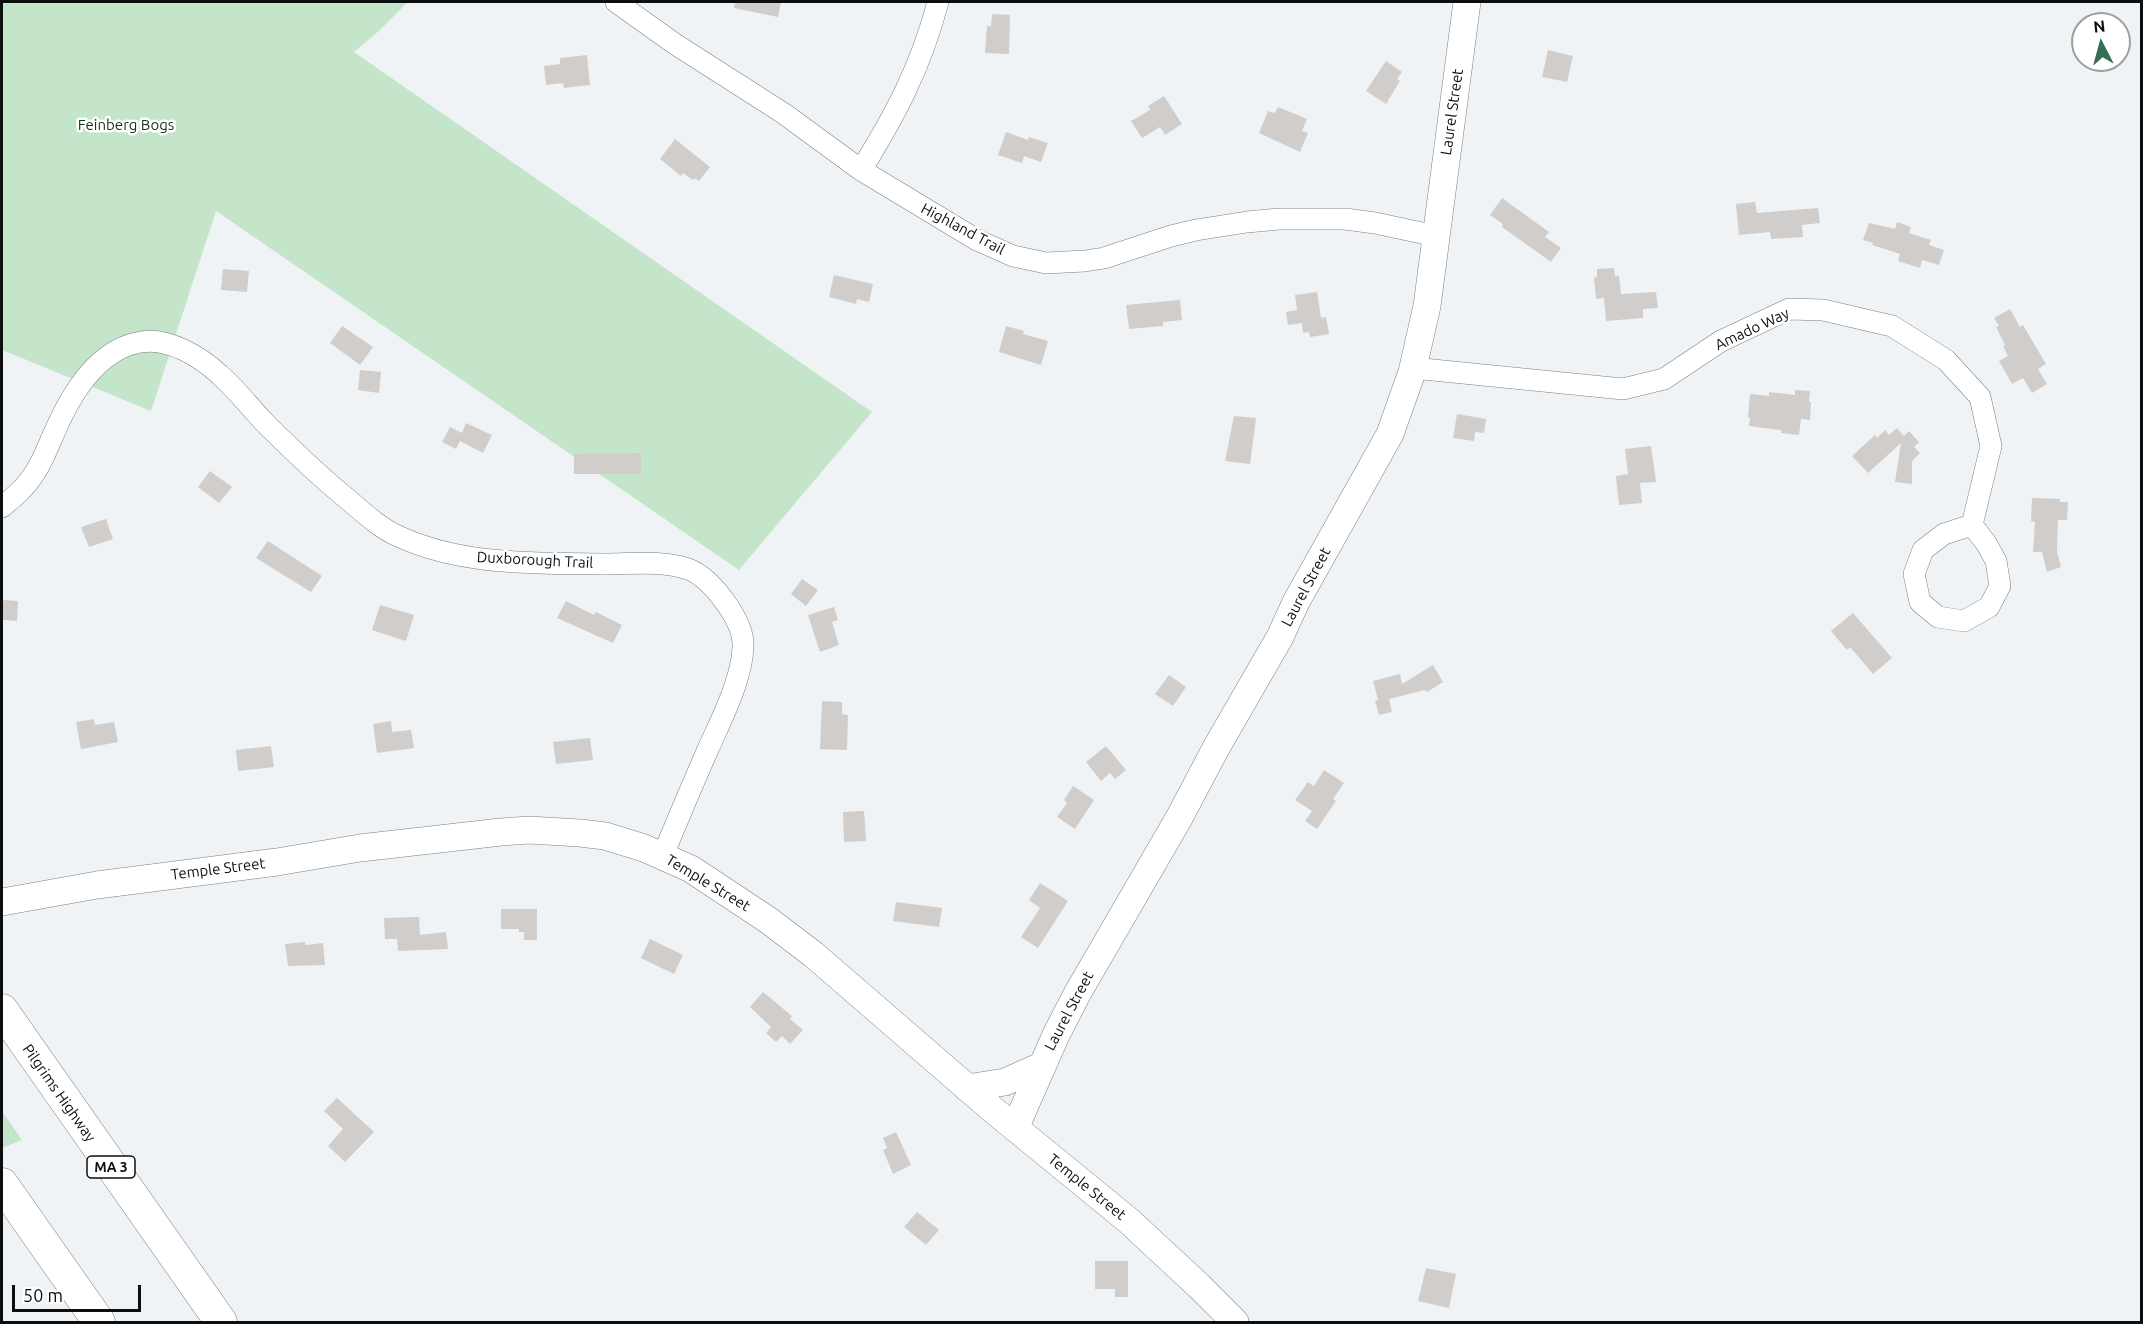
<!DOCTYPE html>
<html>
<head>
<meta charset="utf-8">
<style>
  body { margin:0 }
  #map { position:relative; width:2143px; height:1324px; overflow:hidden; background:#f0f3f6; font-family:Ubuntu,sans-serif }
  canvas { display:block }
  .frame { position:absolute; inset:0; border:3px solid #0d0e0f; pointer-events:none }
  .north { position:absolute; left:2071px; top:12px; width:60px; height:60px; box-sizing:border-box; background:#fff; border:2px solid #9e9f9f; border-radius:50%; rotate:354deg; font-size:16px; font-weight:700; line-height:24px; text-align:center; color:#0d0e0f }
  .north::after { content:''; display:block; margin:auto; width:21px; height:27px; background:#366f57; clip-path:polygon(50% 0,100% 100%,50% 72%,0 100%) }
  .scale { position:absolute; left:12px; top:1285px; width:129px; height:27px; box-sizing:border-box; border:3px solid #0d0e0f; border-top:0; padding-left:8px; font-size:18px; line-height:21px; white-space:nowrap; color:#0d0e0f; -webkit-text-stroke:4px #fff; paint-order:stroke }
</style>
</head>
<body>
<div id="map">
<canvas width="2143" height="1324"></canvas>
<div class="frame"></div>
<div class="north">N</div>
<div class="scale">50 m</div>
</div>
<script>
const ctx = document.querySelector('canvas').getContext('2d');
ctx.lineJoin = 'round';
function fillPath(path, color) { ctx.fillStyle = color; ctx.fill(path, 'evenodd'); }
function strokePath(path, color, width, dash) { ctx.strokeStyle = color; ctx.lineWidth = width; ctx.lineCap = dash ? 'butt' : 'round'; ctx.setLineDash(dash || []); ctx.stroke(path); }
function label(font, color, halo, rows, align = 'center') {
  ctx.font = font + ' Ubuntu,sans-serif'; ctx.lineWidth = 5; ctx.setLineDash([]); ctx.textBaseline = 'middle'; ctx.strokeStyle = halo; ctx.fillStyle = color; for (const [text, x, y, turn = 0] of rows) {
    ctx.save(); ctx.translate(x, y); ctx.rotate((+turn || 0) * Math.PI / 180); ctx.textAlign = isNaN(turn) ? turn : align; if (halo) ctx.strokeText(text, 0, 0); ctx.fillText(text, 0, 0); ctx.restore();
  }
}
fillPath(new Path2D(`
  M2,2h406l-29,29 -25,21 518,360 -133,158 -523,-359 -65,200 -149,-61z
  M2,1111l20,29 -20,8z`), '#c5e5ca');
fillPath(new Path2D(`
  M735,2h46l-3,15 -44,-9z
  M992,14l18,1 -1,39 -24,-1 2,-27h4z
  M1548,50l25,6 -6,26 -25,-5z
  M587,55l3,30 -26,3 -1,-5 -17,2 -2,-19 16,-2v-6z
  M1386,61l16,11 -5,7 3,2 -14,23 -20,-13z
  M1164,96l18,28 -17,11 -5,-8 -18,11 -11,-17 19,-11 -2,-4z
  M1278,107l29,12 -5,12 6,2 -8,19 -41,-19 9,-22 7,2z
  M1006,132l22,8 1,-3 19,6 -7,19 -17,-6 -2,7 -24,-8z
  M675,139l35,28 -11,14 -4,-3 -2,2 -10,-7 -2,3 -21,-17z
  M1502,198l47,34 -4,5 16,11 -10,14 -49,-35 1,-3 -13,-9z
  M1755,202l2,11 61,-5 2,15 -18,2 1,12 -32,2 -1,-7 -31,3 -3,-31z
  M1897,222l14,5 -2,6 22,7 -2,5 15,5 -5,15 -17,-5 -2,8 -22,-7 2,-7 -28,-9 1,-2 -10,-3 6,-17 26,6z
  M1614,268l1,8h4l2,18 35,-2 2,16 -15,1v9l-37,3 -2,-23 -8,1 -2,-21 3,-1v-8z
  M223,269l26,2 -2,21 -26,-2z
  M834,275l39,9 -4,18 -12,-3 -1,5 -27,-7z
  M1317,292l4,26 5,-1 3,17 -19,3 -1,-5 -6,1 -1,-10 -14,2 -2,-13 11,-2 -2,-15z
  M1180,300l2,20 -19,2v4l-34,3 -3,-24z
  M2010,309l10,18 3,-2 23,39 -8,5 9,15 -15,9 -9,-15 -11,6 -13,-23 9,-5 -5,-10 2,-1 -9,-18 3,-1 -5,-8z
  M342,326l31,21 -13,18 -30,-22z
  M1006,326l18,5 -1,3 25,7 -7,24 -42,-13z
  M360,370l21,2 -2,21 -21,-3z
  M1795,390l15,1 -1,11h2l-1,18 -9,-1 -2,16 -18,-2v-3l-32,-4 1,-8 -2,-1 2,-23 19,2v-4l26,3z
  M1457,414l29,5 -2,14 -9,-1 -1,9 -21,-3z
  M1234,416l22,2 -6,46 -25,-3z
  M466,423l26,12 -9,18 -23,-12 -4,8 -14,-7 8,-15 12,6z
  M1897,428l7,8 5,-5 10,11 -5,5 6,6 -8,8v23l-17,-2 6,-39 -33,30 -16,-17 23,-21 2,3 8,-8 4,5z
  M1651,446l5,36 -16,1 2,20 -23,2 -3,-29 12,-2 -3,-25z
  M641,453v21h-67v-20z
  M210,471l22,16 -13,16 -21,-16z
  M2032,498l28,1v3h8l-1,18h-9l-1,32 4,15 -14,5 -5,-20h-9l2,-30 -4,-1z
  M106,519l7,20 -24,8 -8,-20z
  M268,541l54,35 -11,16 -55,-34z
  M802,579l16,11 -12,16 -15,-12z
  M2,600l16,1 -1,20 -15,-1z
  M566,601l28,14 2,-3 26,13 -9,18 -56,-25z
  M380,605l34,10 -8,26 -34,-11z
  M834,607l4,13 -6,2 7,23 -19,7 -12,-37z
  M1853,613l39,45 -19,16 -23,-27 -3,3 -16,-19z
  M1433,665l10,17 -16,10 -2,-2 -36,9 3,13 -13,3 -4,-14 3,-1 -5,-19 27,-7 2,10z
  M1169,675l17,12 -13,19 -18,-12z
  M822,701l20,1v12l6,1 -1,35 -27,-1z
  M94,719l1,6 19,-3 4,20 -37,7 -5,-27z
  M391,721l1,11 19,-2 3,18 -37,5 -4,-29z
  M590,738l3,22 -37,4 -3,-22z
  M271,746l3,21 -36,4 -2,-21z
  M1106,746l20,24 -11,9 -5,-6 -9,8 -15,-19z
  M1324,770l20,13 -11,16 3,2 -19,28 -12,-8 7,-10 -17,-11 13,-18 6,4z
  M1073,786l21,14 -19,29 -18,-12 10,-14 -3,-3z
  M864,811l2,30 -22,1 -1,-30z
  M1040,883l28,18 -30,47 -17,-11 19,-29 -11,-8z
  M896,902l46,6 -3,19 -46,-6z
  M501,909h36v31h-13v-8h-5v-3h-18z
  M419,917l1,18 26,-3 2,17 -50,2 -1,-12h-12l-1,-21z
  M650,939l33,16 -9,19 -33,-16z
  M305,942v3l18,-2 2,22 -37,1 -3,-22z
  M763,992l29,24 -2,3 13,11 -13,14 -8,-8 -6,6 -10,-9 5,-6 -21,-20z
  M337,1098l37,34 -29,30 -17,-16 15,-17 -19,-18z
  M896,1132l15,33 -18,9 -10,-24 4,-2 -4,-10z
  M917,1212l22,18 -13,15 -22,-18z
  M1095,1261h33v36h-13v-8h-20z
  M1426,1268l30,6 -7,34 -31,-7z`), '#d0cdcb');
const minor = new Path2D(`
  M616,2l59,42 108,69 78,57 116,70 36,16 33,7 39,-2 19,-3 67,-22 25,-6 51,-8 32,-3h66l30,4 61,13
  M861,170c35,-56 60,-104 77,-168
  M1413,368l210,21 41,-10 57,-38 68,-32 34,1 69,16 54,34 34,37 11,49 -19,79 -28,9 -21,16 -9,24 6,28 18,15 26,4 25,-14 11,-21 -4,-25 -10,-18 -14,-18
  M2,507c12,-10 24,-20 32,-33 9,-13 14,-28 21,-43 16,-37 42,-82 86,-89 27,-5 60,15 79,33 16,14 29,31 44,47 28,28 56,55 87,80 14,12 29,26 47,34 64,30 139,27 208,28 27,0 56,-4 82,5 17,6 32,25 42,40 7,11 14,25 13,38 -1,32 -21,71 -34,100 -16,36 -31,72 -46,108`);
const major = new Path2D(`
  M2,902l95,-17 180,-23 83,-14 141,-16 28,-2 51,3 25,3 39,12 47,21 77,51 46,35 178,154 137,112 70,65 36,36
  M967,1088l38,-6 36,-16
  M1015,1128l41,-93 21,-41 102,-176 37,-70 64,-111 16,-35 94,-168 22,-62 15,-66 40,-304`);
const highway = new Path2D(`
  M2,1010l219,312
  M2,1184l97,138`);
strokePath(minor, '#7b7e80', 22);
strokePath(major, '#7b7e80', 28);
strokePath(highway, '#7b7e80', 33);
strokePath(minor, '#fff', 21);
strokePath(major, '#fff', 27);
strokePath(highway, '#fff', 32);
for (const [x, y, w] of [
  [111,1167,48]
]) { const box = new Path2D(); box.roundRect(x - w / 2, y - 11, w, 22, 4.5); ctx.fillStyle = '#fff'; ctx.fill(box); strokePath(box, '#0d0e0f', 1.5); }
label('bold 14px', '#0d0e0f', null, [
  ["MA 3",111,1167]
]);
label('15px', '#0d0e0f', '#fff', [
  ["Laurel Street",1452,112,-82],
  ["Highland Trail",963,229,28],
  ["Amado Way",1752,329,-25],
  ["Duxborough Trail",535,560,3],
  ["Laurel Street",1306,587,-62],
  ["Temple Street",218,869,-7],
  ["Temple Street",708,883,31],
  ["Laurel Street",1069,1011,-62],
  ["Pilgrims Highway",59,1093,55],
  ["Temple Street",1087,1187,39]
]);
label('15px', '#0d3519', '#fff', [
  ["Feinberg Bogs",126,125]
]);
</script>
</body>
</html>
